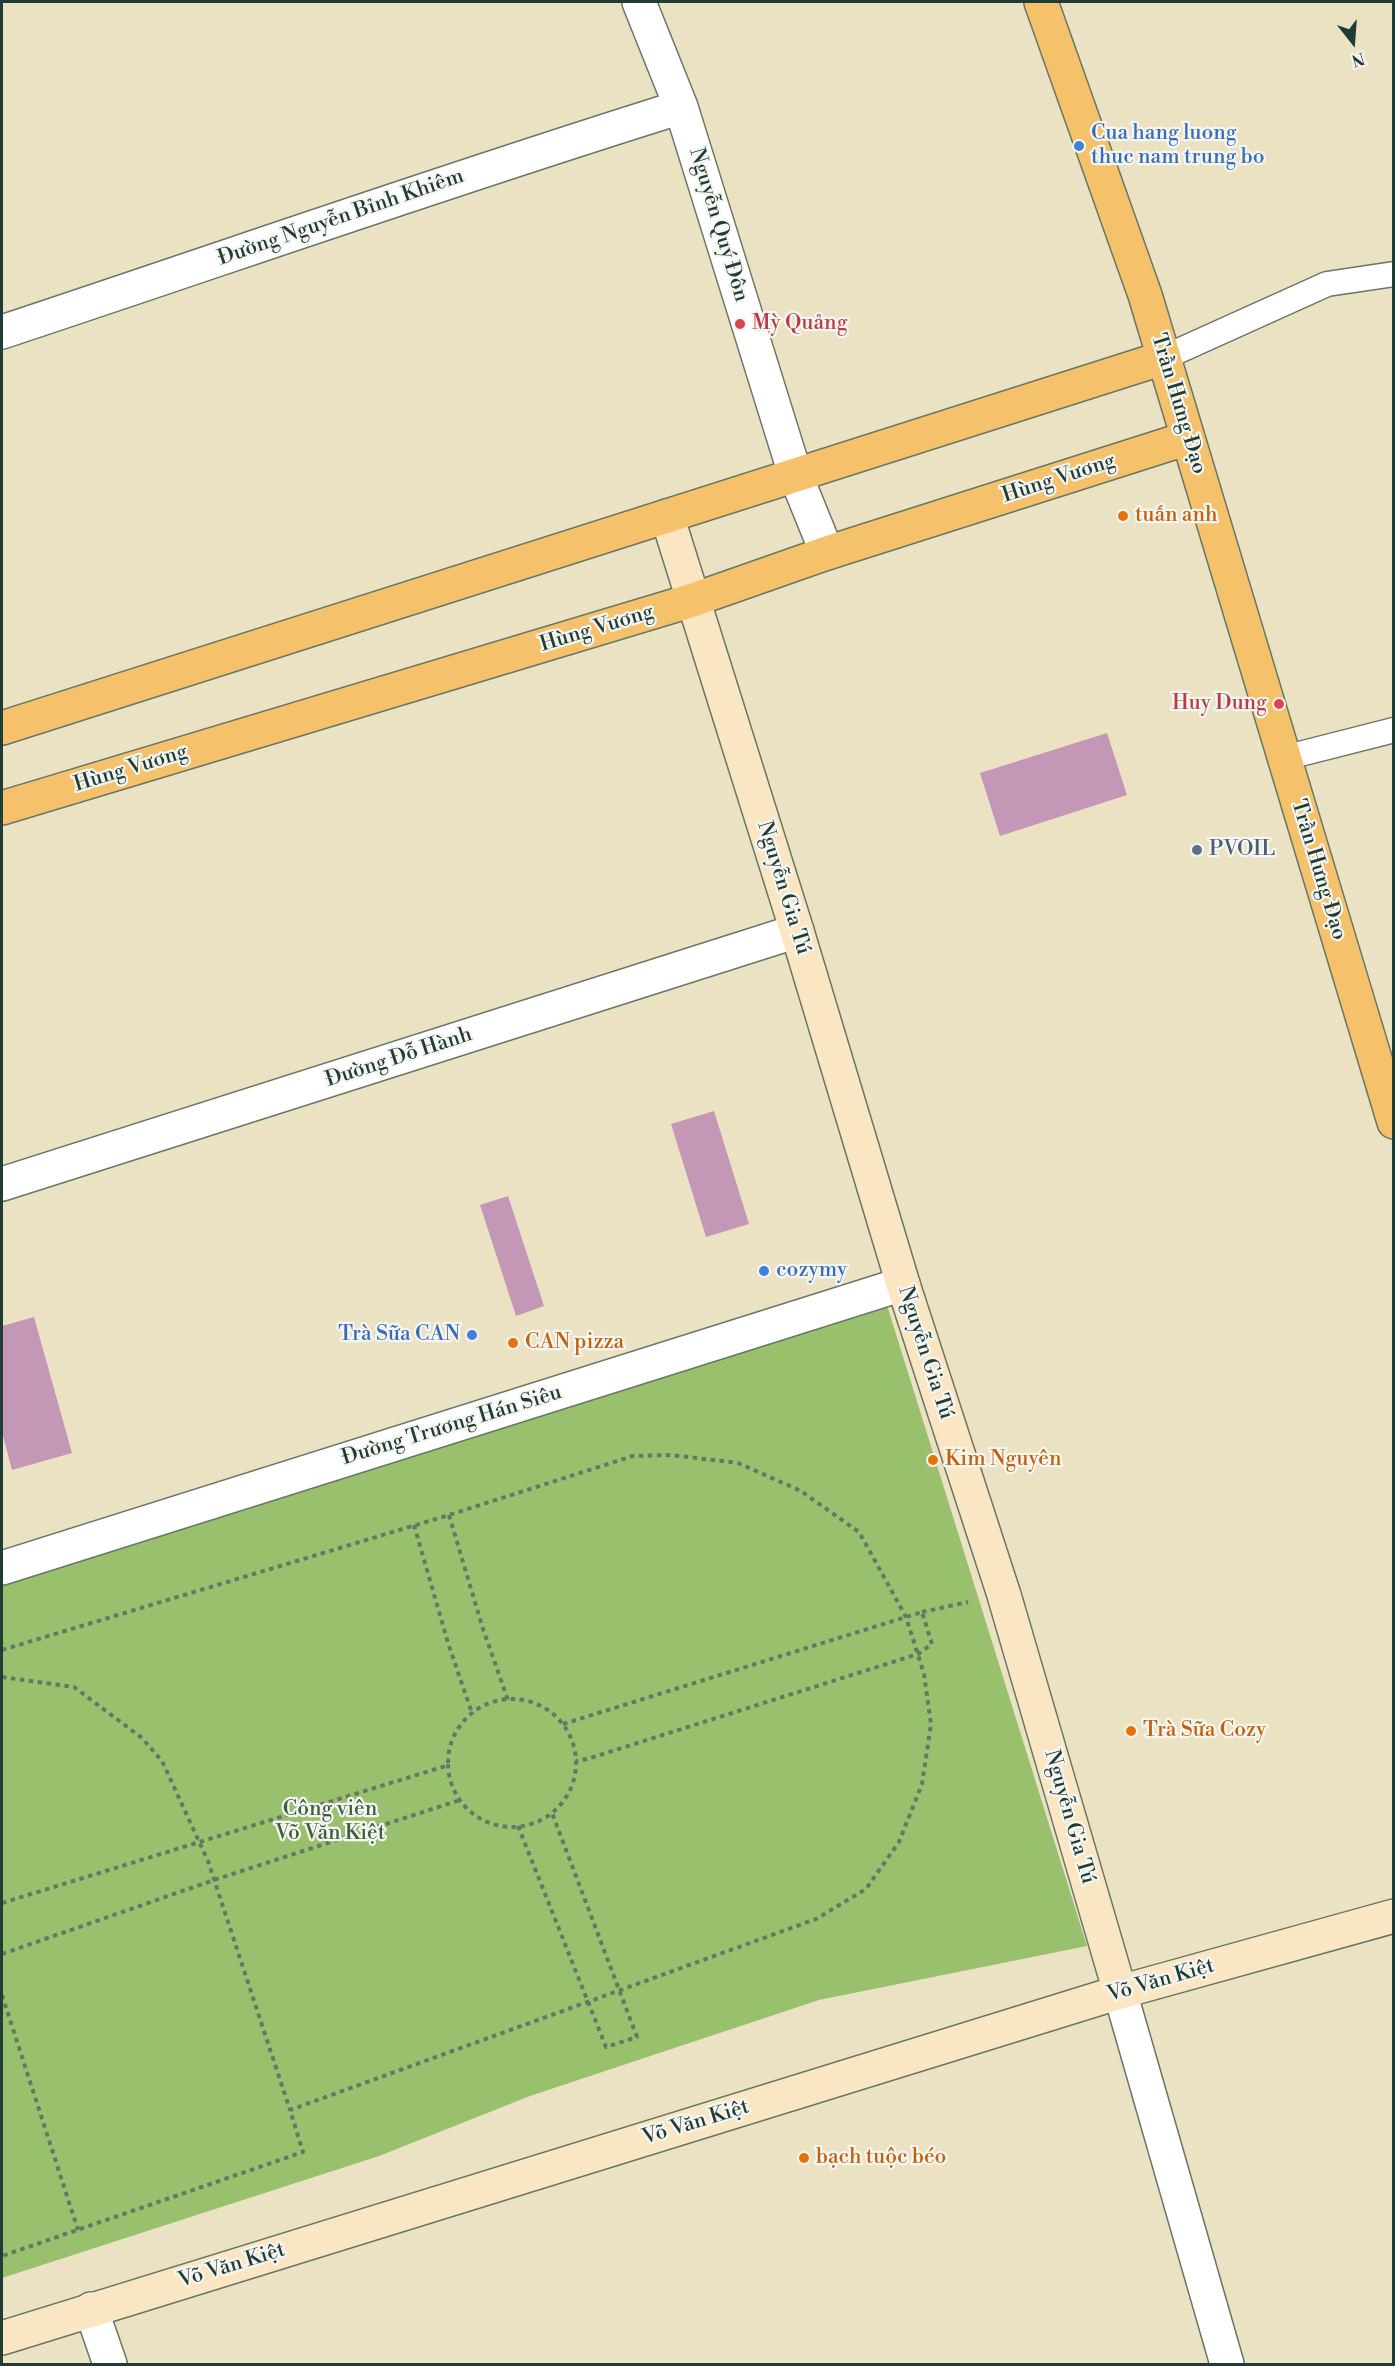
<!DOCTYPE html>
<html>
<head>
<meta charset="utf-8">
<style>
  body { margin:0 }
  #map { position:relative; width:1395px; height:2366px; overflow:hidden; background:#ebe2c3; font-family:"Libre Bodoni",serif }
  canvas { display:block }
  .frame { position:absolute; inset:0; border:3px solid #1f3d34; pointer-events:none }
  .north { position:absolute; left:1323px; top:12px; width:60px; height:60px; -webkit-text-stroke:4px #f6f6f2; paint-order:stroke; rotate:163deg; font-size:16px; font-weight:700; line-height:24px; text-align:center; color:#1f3d34 }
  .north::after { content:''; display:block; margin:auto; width:21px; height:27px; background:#1f3d34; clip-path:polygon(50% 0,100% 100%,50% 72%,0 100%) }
</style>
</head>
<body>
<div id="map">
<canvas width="1395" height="2366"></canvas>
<div class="frame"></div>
<div class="north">N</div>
</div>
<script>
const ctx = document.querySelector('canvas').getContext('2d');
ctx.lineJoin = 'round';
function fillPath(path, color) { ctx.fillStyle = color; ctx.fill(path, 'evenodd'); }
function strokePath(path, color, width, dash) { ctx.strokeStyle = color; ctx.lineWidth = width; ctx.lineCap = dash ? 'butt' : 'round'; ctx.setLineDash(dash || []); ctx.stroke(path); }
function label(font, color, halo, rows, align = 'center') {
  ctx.font = font + ' "Libre Bodoni",serif'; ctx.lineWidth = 4.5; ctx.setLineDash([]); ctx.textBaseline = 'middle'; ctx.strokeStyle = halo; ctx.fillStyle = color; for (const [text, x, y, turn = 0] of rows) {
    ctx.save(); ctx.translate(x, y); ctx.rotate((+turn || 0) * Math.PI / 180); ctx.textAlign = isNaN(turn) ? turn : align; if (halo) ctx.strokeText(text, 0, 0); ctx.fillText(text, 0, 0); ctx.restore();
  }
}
fillPath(new Path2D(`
  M886,1302l201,644 -268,54 -289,96 -151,60 -377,122v-696z`), '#99c16d');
fillPath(new Path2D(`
  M1107,733l20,62 -127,41 -20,-63z
  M714,1111l35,113 -43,13 -35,-113z
  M508,1196l36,110 -28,10 -36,-111z
  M34,1317l38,136 -60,17 -10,-38v-106z`), '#c597b7');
const lane = new Path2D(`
  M1163,358l164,-74 67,-10
  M1284,758l110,-28`);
const street = new Path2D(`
  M639,2l42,105 114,367 32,79
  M2,332c226,-75 451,-154 679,-225
  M2,1184l795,-253
  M2,1568l901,-284
  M1120,1992l107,372
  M91,2309l19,55`);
const secondary = new Path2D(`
  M667,516l130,415 106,353 101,311 116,397
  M2,2338l1118,-346 274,-76`);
const primary = new Path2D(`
  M1041,2l104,293 249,827
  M2,728l1161,-370
  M2,808l691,-208 134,-47 361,-115`);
strokePath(lane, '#676', 27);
strokePath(street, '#676', 36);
strokePath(secondary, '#676', 36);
strokePath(primary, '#676', 36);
strokePath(new Path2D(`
  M449,1515l34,114 25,71
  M414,1525l34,118 24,70
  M922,1612l46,-10
  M2,1650l447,-135 184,-59 38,-1 67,8 63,28 58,41 47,85 18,57 7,50 -9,60 -23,58 -33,47 -50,30 -526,191 13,42 -301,104
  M2,1677l72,10 68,51 20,23 46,100 82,249
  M448 1763a64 64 0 1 1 128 0a64 64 0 1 1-128 0Z
  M563,1724l359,-112 10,32 -14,10 -331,105 -11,2
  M518,1826l88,221 31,-10 -85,-224
  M2,1903l447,-138
  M2,1954l212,-74 246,-80
  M2,1995l76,235`), '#676', 4, [4.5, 4.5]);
strokePath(lane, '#fff', 24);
strokePath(street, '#fff', 33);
strokePath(secondary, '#fbe6c4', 33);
strokePath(primary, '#f5c16b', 33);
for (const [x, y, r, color] of [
  [1079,146,6,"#3f7fe0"],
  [740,324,6,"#e0444e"],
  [1123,516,6,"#e8710a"],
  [1279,704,6,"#e0444e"],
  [1197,850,6,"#5c6f8a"],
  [764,1271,6,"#3f7fe0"],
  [472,1335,6,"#3f7fe0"],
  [513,1343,6,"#e8710a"],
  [933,1460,6,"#e8710a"],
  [1131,1731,6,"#e8710a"],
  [804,2158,6,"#e8710a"]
]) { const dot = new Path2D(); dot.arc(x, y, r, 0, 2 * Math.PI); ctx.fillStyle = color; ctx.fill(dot); strokePath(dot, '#f6f6f2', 2); }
label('21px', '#366cbe', '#f6f6f2', [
  ["Cua hang luong",1091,134],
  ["thuc nam trung bo",1091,158],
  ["cozymy",776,1271],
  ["Trà Sữa CAN",460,1335,"right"]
], 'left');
label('21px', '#1f3d34', '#f6f6f2', [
  ["Đường Nguyễn Bỉnh Khiêm",341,218,-19],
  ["Nguyễn Quý Đôn",718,225,73],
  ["Trần Hưng Đạo",1178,404,73],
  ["Hùng Vương",1059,479,-18],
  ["Hùng Vương",597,629,-17],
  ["Hùng Vương",131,769,-17],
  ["Trần Hưng Đạo",1318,870,73],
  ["Nguyễn Gia Tú",783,888,73],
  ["Đường Đỗ Hành",399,1058,-18],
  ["Nguyễn Gia Tú",925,1353,72],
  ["Đường Trương Hán Siêu",452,1426,-17],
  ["Nguyễn Gia Tú",1069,1817,74],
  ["Võ Văn Kiệt",1161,1981,-16],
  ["Võ Văn Kiệt",696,2123,-17],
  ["Võ Văn Kiệt",232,2266,-17]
]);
label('21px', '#be3a42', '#f6f6f2', [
  ["Mỳ Quảng",752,324],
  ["Huy Dung",1267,704,"right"]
], 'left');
label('21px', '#c56008', '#f6f6f2', [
  ["tuấn anh",1135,516],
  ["CAN pizza",525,1343],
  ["Kim Nguyên",945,1460],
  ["Trà Sữa Cozy",1143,1731],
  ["bạch tuộc béo",816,2158]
], 'left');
label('21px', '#4e5e75', '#f6f6f2', [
  ["PVOIL",1209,850]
], 'left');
label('21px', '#3e5e42', '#f6f6f2', [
  ["Công viên",330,1810],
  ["Võ Văn Kiệt",330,1834]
]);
</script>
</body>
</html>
